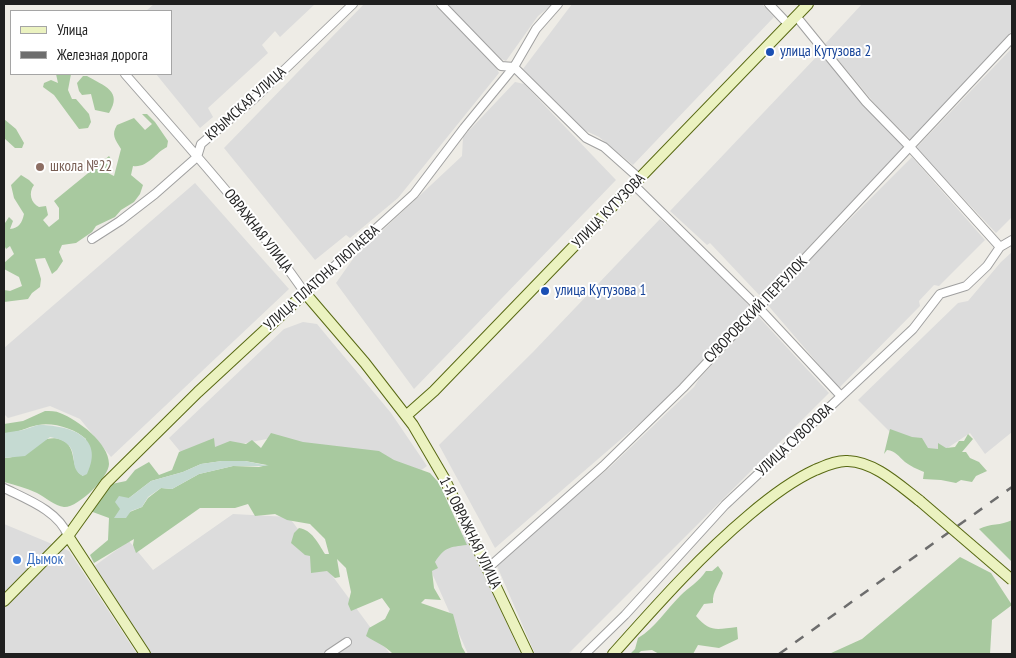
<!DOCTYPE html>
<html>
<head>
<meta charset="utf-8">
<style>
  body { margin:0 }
  #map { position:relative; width:1016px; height:658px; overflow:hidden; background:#eeece6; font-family:"PT Sans Narrow",sans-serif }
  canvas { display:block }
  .frame { position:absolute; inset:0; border:5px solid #1f1f1f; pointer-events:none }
  .legend { position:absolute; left:10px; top:10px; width:162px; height:65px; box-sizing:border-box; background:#fff; border:1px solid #a5a5a5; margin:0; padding:6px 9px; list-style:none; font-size:15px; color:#1f1f1f }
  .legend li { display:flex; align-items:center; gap:10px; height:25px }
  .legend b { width:25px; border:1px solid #a5a5a5 }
</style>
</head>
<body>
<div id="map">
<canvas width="1016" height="658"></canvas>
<div class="frame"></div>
<ul class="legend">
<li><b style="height:6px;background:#ebf2c0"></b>Улица</li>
<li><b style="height:6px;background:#6d6d6d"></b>Железная дорога</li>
</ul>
</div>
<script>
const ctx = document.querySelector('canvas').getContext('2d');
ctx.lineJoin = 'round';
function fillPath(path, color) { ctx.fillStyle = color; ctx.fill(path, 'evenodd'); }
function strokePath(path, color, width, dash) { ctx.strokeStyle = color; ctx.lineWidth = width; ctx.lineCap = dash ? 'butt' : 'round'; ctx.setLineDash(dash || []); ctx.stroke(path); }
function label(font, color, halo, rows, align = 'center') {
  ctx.font = font + ' "PT Sans Narrow",sans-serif'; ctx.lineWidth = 4; ctx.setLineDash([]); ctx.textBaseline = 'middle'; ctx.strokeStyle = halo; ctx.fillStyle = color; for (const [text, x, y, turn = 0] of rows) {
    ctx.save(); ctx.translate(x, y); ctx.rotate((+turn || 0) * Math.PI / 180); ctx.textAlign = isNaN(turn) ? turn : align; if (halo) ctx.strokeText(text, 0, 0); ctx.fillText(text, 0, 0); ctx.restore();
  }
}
fillPath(new Path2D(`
  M154,4h161l-35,33 -5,-6 -13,14 6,8 -60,55 5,9 -13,11 -44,-54h15v-63h-25z
  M364,4h70l60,60 5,9 -101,125 -48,40 -4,-3 -31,25 -91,-112z
  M445,4h108l-15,12 -32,45 -5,-2z
  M572,4h190l12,13 -141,148 -34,-28 -15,-7 -61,-61z
  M862,4h150v27l-101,109 -31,-30 -55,-66z
  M1012,48v169l-16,16 -80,-85z
  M820,53l84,94 -143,150 -51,-54 -3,2 -37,-34z
  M515,82l9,2 92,96 -202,209 -78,-106 19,-27 107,-100 1,-19z
  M912,157l73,83 -46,46 -5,-1 -15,16 1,5 -81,82 -73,-85z
  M195,183l94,106 -178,168 -31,-38 -30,-13 -42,12 -4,-4v-66z
  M660,219l43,37 49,53 -96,100 -161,139 -56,-103 94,-93z
  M1012,252v180l-27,22 -15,-21 -39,26 -39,-25 -34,-34 100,-97 10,-2 33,-39z
  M758,316l71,77 -261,261h-33l-38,-88 10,-12 102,-86 85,-81 5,-8z
  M303,322l14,2 74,89 36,53 -11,8 -144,-36 -89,17 -14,-17 115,-109z
  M233,514l56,3 101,137h-239l-58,-87 36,-26 24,29z
  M4,524l65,27 68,103h-133z
  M466,533l28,63 27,58h-53l-44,-99z`), '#dcdcdc');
fillPath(new Path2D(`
  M56,74h15l-3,16 4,9h4l13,15 2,8 -3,6 -9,1 -25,-34 -11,-8 1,-4 7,-3 7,3z
  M83,76h4c17,10 36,15 22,37l-14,-3 -4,-16 -9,1 -3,-4 -2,-8z
  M142,114h5l8,8 13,19 -1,6c-12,6 -19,21 -34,19l-2,9 12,10 -3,9 -6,8 -13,8 -6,7 -19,9 -4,6 -16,11 -14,2 -3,7 4,9 -6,9 -5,4 -7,-16 -10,1 6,20 -1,8 -8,6 -4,6 -24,3v-12l6,1 12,-5 -3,-9 -15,-8v-6l10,-9 -4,-8 -4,3 -2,-4v-26l1,4 4,-6 4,4 -3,8c9,-1 12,-6 14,-15l-10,-16 -3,-13 10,-10 8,5 5,5c-6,8 -3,18 5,22l7,-1 2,9 -5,5 6,7 10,-8v-11l-5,-7 55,-45 4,6 -6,7 1,4 6,3 7,-27c-6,-10 -10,-14 -4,-24l17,-7 11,12 7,-6z
  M4,119l12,10 8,14 -2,5h-7l-11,-10z
  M45,411c5,0 11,0 15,2 18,7 49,30 49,51 0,13 -31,44 -45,43 -9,-1 -19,-10 -27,-14 -11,-5 -22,-8 -33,-11v-24c20,1 37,-27 58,-18 16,7 7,28 21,36l3,-37c-11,-10 -32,-17 -48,-14 -12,2 -21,9 -34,8v-9l19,-3z
  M890,429l22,8 10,1 6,10 10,1v-6l8,5 9,-1 4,-6h5l4,-7 5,5 -11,13h4l4,6 9,4 8,9 -11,5 -4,6 -11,-2 -5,3 -15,-3 -18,-1 1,-7c-7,-3 -14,-6 -19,-10 -7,-6 -9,-11 -18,-12l-3,4z
  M271,433l32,9 76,9 15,9 36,13 9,10 28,62c-18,2 -22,2 -32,17l3,6 -6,3 2,17 7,12 -16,-1 -4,4 32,11 9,33 4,7h-73c-7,-8 -18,-12 -27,-18l3,-8 16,-9 5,-10 -8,-11 -31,13 -3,-7 3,-12 -5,-24 -9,-9 3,18 -5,1 -8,-7 -16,2 -1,-17 -5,-1 -14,-12 3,-10 5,-5c13,2 19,15 26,26h4l-4,-15 -15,-15 -23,-4 -12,-6 -20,2 -7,-12 -13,4h-35l-64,45 -3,-8 1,-6 -40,24 -4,-8 18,-15 1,-22 -19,-7 17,-26 19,-4 9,-11 14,-8 10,13 13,-5 7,-18 35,-14 1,9 15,-6 16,3 6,-4 9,8zM222,461h23l22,4 -8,2 -26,-1 -34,8 -27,15 -11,-1 -13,10 -6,9 -27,11 14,-20 22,-17 32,-9 18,-8z
  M1012,520v42l-33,-33c11,-6 22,-3 33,-9z
  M960,557l31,16 21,32 -20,15 -2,34h-161l33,-15z
  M718,566l5,7c-3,11 -11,18 -10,30l-9,1 -8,12c14,17 21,13 41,11l1,12 -19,9 -21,-3 -5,9h-34l-7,-4 -11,1 -3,3h-8l5,-5 3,-11c17,-10 28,-28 42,-42 9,-9 19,-14 26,-25h6z`), '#a8c99f');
fillPath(new Path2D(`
  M38,425c29,0 68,10 49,49l-4,2c-19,-10 4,-32 -33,-39l-25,19 -21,2v-25l19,-3z
  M222,461h23l24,5h-36l-34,8 -27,15 -11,-1 -13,9 -6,10 -11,4 -5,7h-12l6,-9 -5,-7 4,-6 10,2 22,-17 32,-9 18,-8z`), '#c5dad2');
const street = new Path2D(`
  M441,4l60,62 13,1 72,71 18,9 36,32
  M769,4l19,20
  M796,16l70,86 44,45 90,100
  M125,74c62,71 126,141 180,219l109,-99 50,-66 50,-61 22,-38 22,-25
  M634,185l124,122 83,89
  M92,239l28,-18 35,-27 42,-37 4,-13 54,-46 98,-94
  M4,488c22,11 55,23 64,48
  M488,568l115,-102 80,-78 329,-350
  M329,654l18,-12
  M585,654l40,-39 100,-110 188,-176 27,-35 26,-8 21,-20 13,-19 12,-7`);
const secondary = new Path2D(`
  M407,415l27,-24 374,-387
  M68,536l77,118
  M4,601l64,-65 38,-53 92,-91 107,-99 60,70 48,62 31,53 84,176
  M613,654c43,-48 86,-97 136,-139 20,-17 42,-34 66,-45 10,-4 22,-10 33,-9 27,1 51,24 72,40`);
strokePath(street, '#a0a0a0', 10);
strokePath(secondary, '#586912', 12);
strokePath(street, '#fff', 8);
strokePath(secondary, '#ebf2c0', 10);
strokePath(new Path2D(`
  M779,654l233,-167`), '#6d6d6d', 2.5, [10, 10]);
const secondaryBridge = new Path2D(`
  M920,501l92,79`);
strokePath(secondaryBridge, '#586912', 12, []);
strokePath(secondaryBridge, '#ebf2c0', 10);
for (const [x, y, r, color] of [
  [770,52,5,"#1a4fb4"],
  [40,167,5,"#8d6e63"],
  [545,291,5,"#1a4fb4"],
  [17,560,5,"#3f7fe0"]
]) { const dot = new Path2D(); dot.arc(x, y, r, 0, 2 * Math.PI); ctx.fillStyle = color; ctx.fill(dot); strokePath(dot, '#fff', 2); }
label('15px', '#164399', '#fff', [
  ["улица Кутузова 2",780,52],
  ["улица Кутузова 1",555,291]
], 'left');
label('15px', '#1f1f1f', '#fff', [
  ["КРЫМСКАЯ УЛИЦА",246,104,-42],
  ["УЛИЦА КУТУЗОВА",609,211,-46],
  ["ОВРАЖНАЯ УЛИЦА",258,231,52],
  ["УЛИЦА ПЛАТОНА ЛЮПАЕВА",322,278,-42],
  ["СУВОРОВСКИЙ ПЕРЕУЛОК",756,310,-46],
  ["УЛИЦА СУВОРОВА",795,440,-43],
  ["1-Я ОВРАЖНАЯ УЛИЦА",470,533,64]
]);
label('15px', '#785e54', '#fff', [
  ["школа №22",50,167]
], 'left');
label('15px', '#366cbe', '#fff', [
  ["Дымок",27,560]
], 'left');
</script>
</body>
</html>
